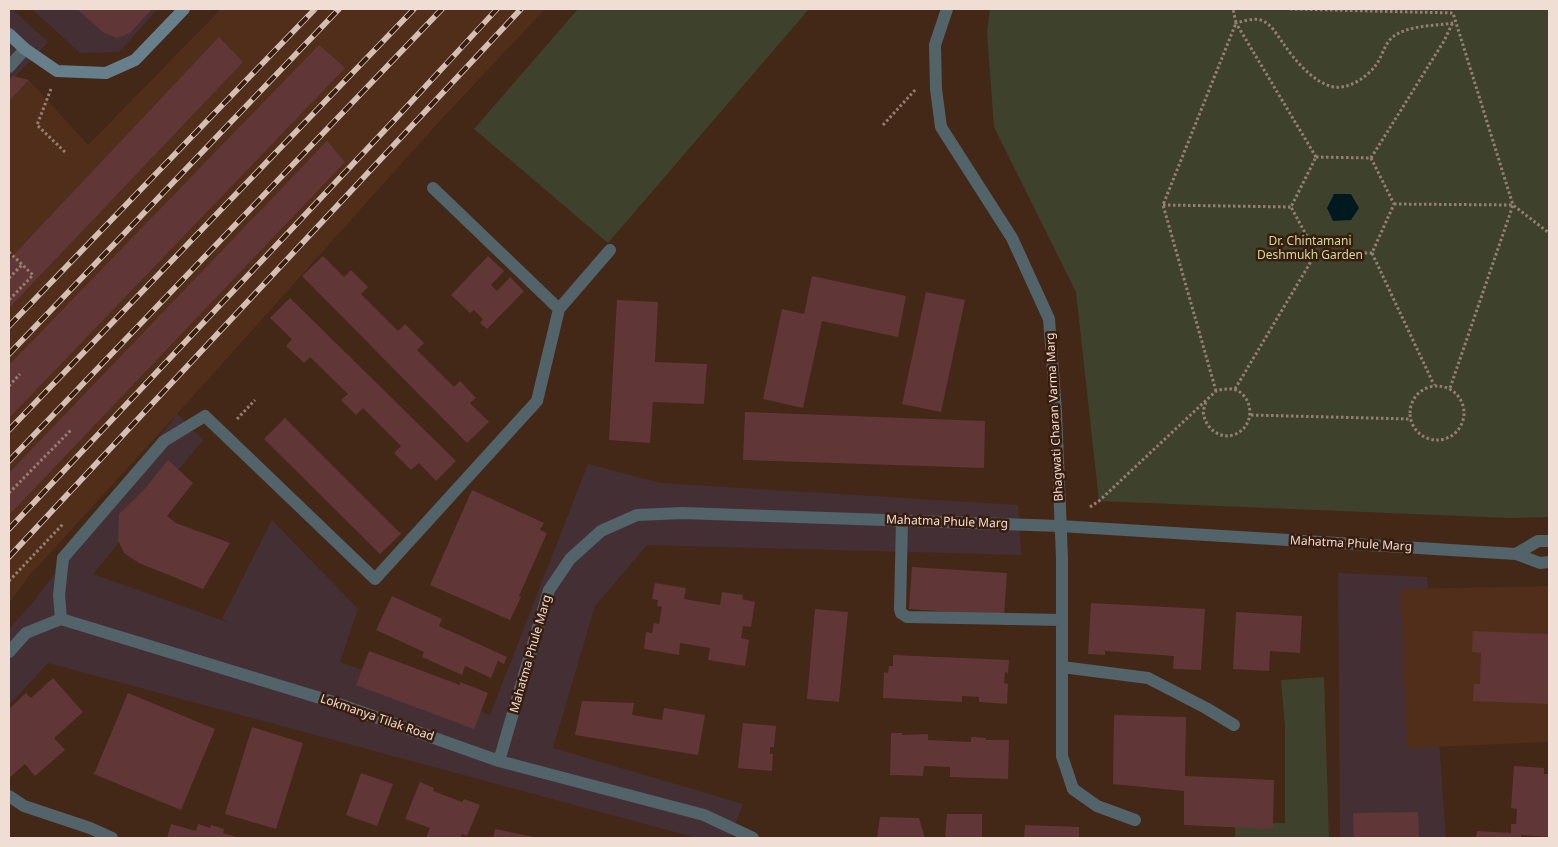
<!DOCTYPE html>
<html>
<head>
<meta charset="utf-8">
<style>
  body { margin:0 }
  #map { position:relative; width:1558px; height:847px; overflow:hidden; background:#432717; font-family:"Noto Sans",sans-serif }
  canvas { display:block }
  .frame { position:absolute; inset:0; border:10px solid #f0ddd3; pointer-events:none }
</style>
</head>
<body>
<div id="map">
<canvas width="1558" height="847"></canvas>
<div class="frame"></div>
</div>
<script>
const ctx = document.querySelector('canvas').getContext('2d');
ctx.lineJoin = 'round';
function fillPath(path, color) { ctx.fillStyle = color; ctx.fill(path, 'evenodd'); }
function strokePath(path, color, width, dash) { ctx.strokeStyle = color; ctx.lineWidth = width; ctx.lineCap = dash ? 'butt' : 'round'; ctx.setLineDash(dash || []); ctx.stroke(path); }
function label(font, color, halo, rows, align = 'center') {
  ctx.font = font + ' "Noto Sans",sans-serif'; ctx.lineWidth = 5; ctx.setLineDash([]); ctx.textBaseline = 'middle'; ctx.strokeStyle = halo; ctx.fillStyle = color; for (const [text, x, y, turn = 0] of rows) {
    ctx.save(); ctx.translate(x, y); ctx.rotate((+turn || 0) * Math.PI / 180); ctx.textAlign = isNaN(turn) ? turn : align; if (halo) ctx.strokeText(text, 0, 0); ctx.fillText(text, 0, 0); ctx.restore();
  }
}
fillPath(new Path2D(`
  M9,9h3l36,33 -39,41z
  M32,9h126l-39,43 -39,1z
  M177,414l26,26 -110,134 137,49 -8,-4 50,-99 86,89 -18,53 150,53 98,-251 73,19 357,22 3,50 -374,-10 -52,61 -42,142 190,56 -13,34h-33l-649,-175 -39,42v-76l21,-23z
  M1338,573l89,4 19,261h-106z`), '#443034');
fillPath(new Path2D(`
  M221,9h324l-108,115 -260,290 -148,162 -20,27v-502l20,-21 59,65z
  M1549,586v156l-142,6 -6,-159z`), '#512e1a');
fillPath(new Path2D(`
  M578,9h231l-201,234 -134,-114z
  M990,9h559v508l-38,1 -412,-17 -23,-209 -82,-165 -7,-94z
  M1324,677l5,161h-94v-15h50v-96l-4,-47z`), '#3e422d');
fillPath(new Path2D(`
  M1334,194h17l8,14 -8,12 -18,1 -6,-13z`), '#001920');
fillPath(new Path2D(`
  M77,9h75l-22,24 -13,5 -14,-6z
  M219,37l24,25 -234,246v-48z
  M319,45l26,23 -336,350v-53z
  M13,76l16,4 -20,21v-21z
  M327,141l18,21 -336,353v-42z
  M323,256l21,21 7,-7 17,17 -7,7 37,37 7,-7 19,19 -7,7 37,37 6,-6 16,17 -6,5 19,19 -22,21 -165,-167z
  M488,256l16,15 -13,14 6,6 13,-14 14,14 -37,38 -7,-6 3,-4 -9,-9 -4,3 -19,-18z
  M812,276l94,20 -8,41 -76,-16 -19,87 -40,-9 19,-90 22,5z
  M926,292l39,8 -24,112 -39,-8z
  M290,298l166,163 -20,20 -17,-18 -8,7 -17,-17 7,-7 -38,-38 -7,7 -15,-15 7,-6 -38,-37 -6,6 -18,-17 6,-7 -22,-21z
  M617,300l41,2 -3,60 52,2 -3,40 -51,-2 -3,41 -41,-3z
  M745,412l240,9 -1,47 -241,-8z
  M285,418l116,116 -21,20 -116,-115z
  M168,460l25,23 -26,33 9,7 54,20 -27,46 -64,-26 -15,-10 -6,-13 1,-26 24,-23z
  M472,490l72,33 -4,7 7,3 -28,63 2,1 -11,23 -80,-35z
  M912,567l95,6 -3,43 -95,-7z
  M655,583l31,5 -2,11 36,6 2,-13 21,3 -1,4 13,3 -4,25 -8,-1 -2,12 8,2 -4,26 -37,-6 2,-12 -30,-5 -1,12 -35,-6 2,-17 6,1 2,-10 5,1 3,-17 -5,-1 1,-6 -6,-1z
  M392,596l50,23 -3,7 68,31 -3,7 -6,-3 -7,17 -26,-12 -3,9 -40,-18 2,-5 -48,-22z
  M1091,603l114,6 -4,61 -28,-1 1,-13 -69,-5v4l-17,-1z
  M815,609l33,3 -9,90 -32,-3z
  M1236,612l66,4 -2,37 -30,-2 -1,20 -36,-2z
  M1473,631l76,3v70l-76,-3 1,-17h6l1,-31 -9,-1z
  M369,651l91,34v-3l28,11 -14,36 -118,-44z
  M893,655l116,5 -1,13 -3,-1 -1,11 4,1 -1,20 -28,-2v-5l-17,-1v6l-79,-4 1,-26 4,1 1,-7h4z
  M53,678l30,34 -29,26 11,12 -30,26 -10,-12 -16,14v-69l17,-16 5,5z
  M128,693l87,36 -34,81 -87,-36z
  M582,701l52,2 -2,12 30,5 2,-12 41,7 -7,40 -123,-20z
  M1114,715l72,2 -1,59 89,4 -1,49 -89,-4v-34l-71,-7z
  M743,723l33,3 -2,21h-4v7h3l-1,17 -34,-3z
  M252,727l51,16 -27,86 -51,-15z
  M891,733h11v2l26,-1v6l43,2v-5l15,1v2h23l-1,39 -58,-2v-10l-26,-1 -1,10 -33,-1z
  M1514,766l30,2v6h5v63l-28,-2v3h-45l1,-7 34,2v-9h5l1,-15 -6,-1z
  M361,773l32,11 -16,42 -31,-11z
  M420,782l14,6 -1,3 29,11 2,-3 16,6 -13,31 -5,-2 -1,4h-35l4,-10 -25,-9z
  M1418,812l1,26h-65l-1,-25z
  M947,814h35v24h-37z
  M880,817l39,1 6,20h-48z
  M171,824l25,7 2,-7 12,4 1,-3 13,4 -1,4 16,5h-72z
  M1025,825l54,2v10h-4v1h-51z
  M495,829l39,8v1h-41z`), '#603736');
strokePath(new Path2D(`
  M1290,9l163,4 60,192 -63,183
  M51,89l-14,36 28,27
  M883,125l33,-36
  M1316,157l-80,-134c8,-2 19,-6 27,-2 9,4 14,14 20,22 11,16 30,40 51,44 16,2 33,-10 42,-22 6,-8 9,-23 18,-29 16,-11 40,-10 59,-13
  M1316,157l55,1 23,46 -22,49h-56l-25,-46z
  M1371,158l73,-117 9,-19
  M1394,204l119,1 36,28
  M1163,205l128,2
  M9,252l24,23 -24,25
  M1372,253l62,132
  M9,278l13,-13
  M1410 413a27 27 0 1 1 54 0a27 27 0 1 1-54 0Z
  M9,386l11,-12
  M1235,389l81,-136
  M1216,391l-53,-186 73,-182 -3,-14
  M1251,415l159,4
  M237,419l18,-19
  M9,493l62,-63
  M1090,507l9,-6 117,-110c10,-3 21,-4 28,5 11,13 6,34 -11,39 -13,4 -26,-6 -29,-19 -2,-4 1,-10 2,-15
  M9,581l54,-57`), '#967e71', 3, [2.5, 2.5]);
strokePath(new Path2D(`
  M433,188l126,121
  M61,619l-2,-24 4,-37 101,-117 41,-25 170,163 162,-178 22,-92 51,-59
  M1062,667l86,11 58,30 28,17
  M1073,789l24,17 38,14`), '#53636a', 12);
strokePath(new Path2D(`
  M947,9l-12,36 1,44 5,38 71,111 37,81 7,92 6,147v198l11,33
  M902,521l-2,88 1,4 6,4 155,3
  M9,796l15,10 66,22 22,10`), '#53636a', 12);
strokePath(new Path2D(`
  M9,67l16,-18
  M1516,554l24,9 9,-1
  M9,652l17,-19 35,-14 269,82 169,60 205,54 49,23
  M499,761l50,-171 21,-31 31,-28 36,-16 45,-2 378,13 456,28 22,-13h11`), '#53636a', 12);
strokePath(new Path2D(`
  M9,34l16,15 32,22 49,2 29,-13 49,-51`), '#667f8b', 12);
const rail = new Path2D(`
  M9,326l306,-317
  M9,354l330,-345
  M9,430l405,-421
  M9,461l433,-452
  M9,529l391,-415 97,-105
  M9,557l512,-548`);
strokePath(rail, '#d3bfb4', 5.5);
strokePath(rail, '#381d0e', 4, [11]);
label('12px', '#cedb98', '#381d0e', [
  ["Dr. Chintamani",1310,242],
  ["Deshmukh Garden",1310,256]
]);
label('12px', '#f0ddd3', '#381d0e', [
  ["Bhagwati Charan Varma Marg",1055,417,-93],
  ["Mahatma Phule Marg",947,522,2],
  ["Mahatma Phule Marg",1351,544,3],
  ["Mahatma Phule Marg",531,654,-74],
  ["Lokmanya Tilak Road",377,718,19]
]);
</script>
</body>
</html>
